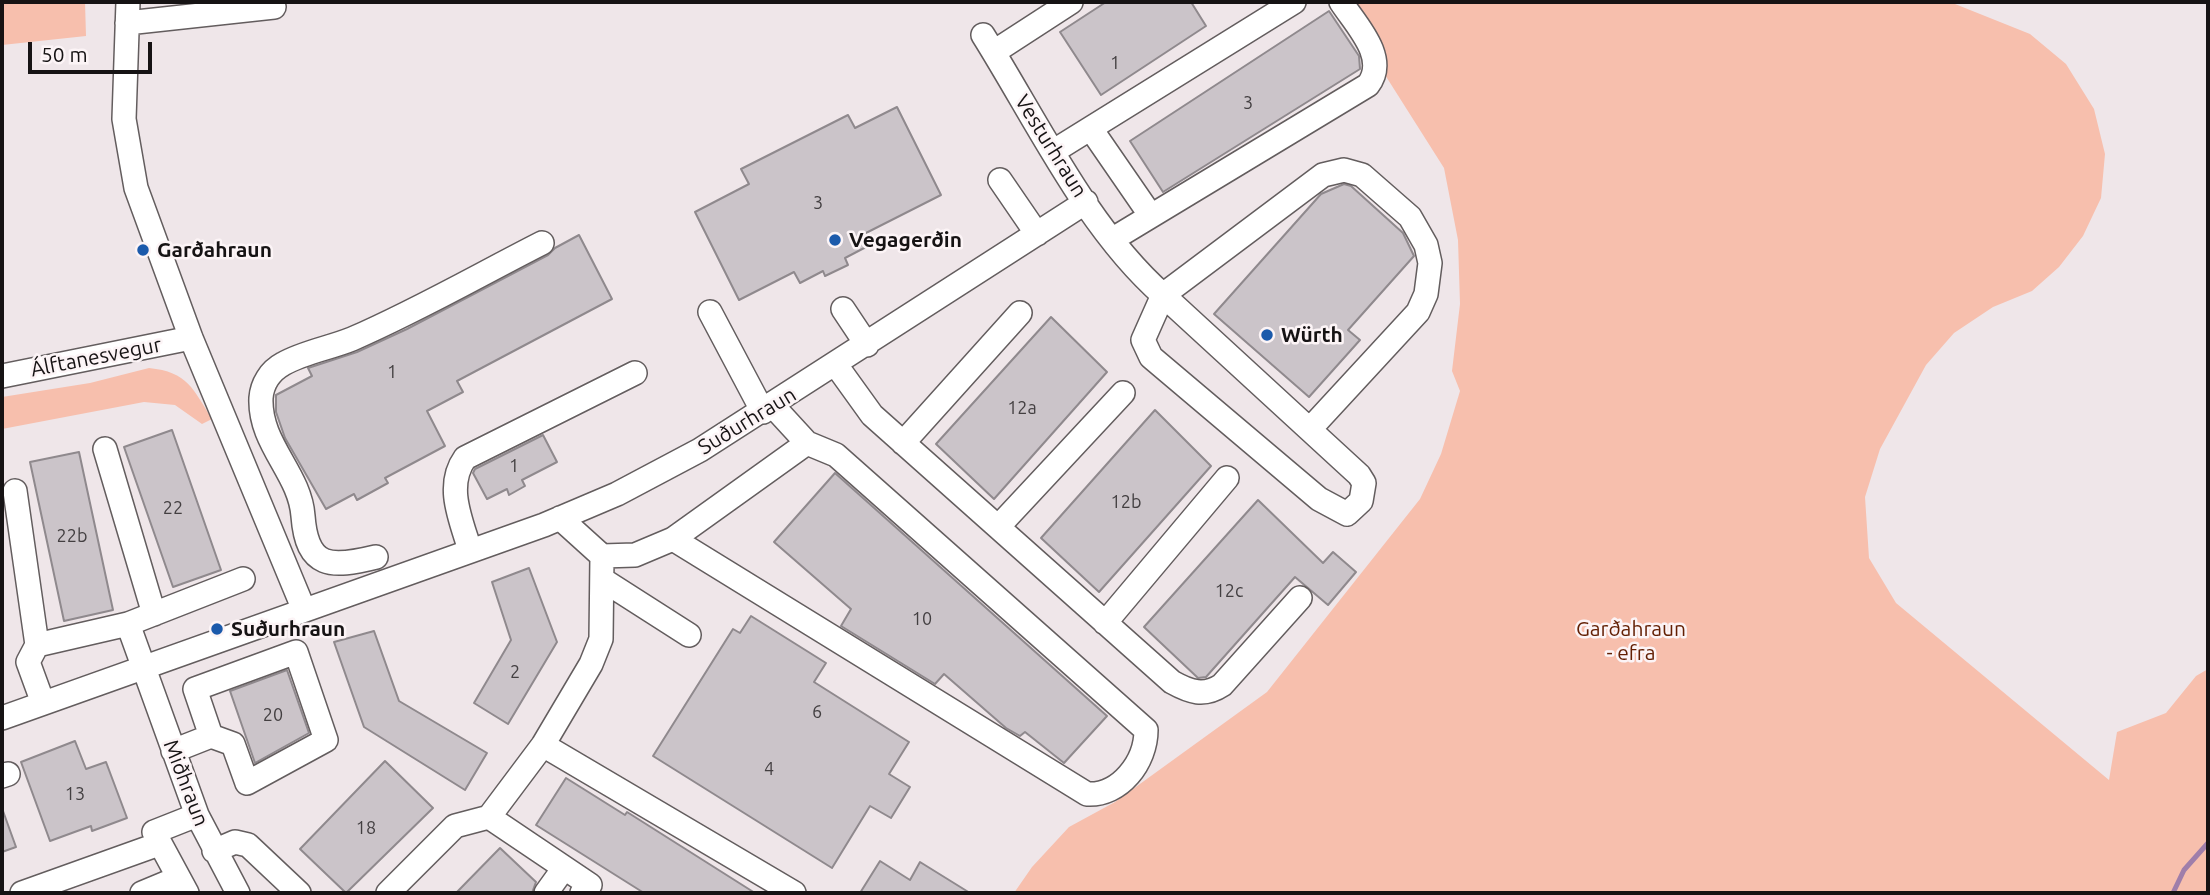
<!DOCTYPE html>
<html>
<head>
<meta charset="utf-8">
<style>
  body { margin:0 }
  #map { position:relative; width:2210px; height:895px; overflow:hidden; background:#efe6e9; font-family:Ubuntu,sans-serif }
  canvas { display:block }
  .frame { position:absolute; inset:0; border:4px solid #161314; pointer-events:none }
  .scale { position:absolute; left:28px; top:42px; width:124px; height:32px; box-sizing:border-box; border:4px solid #161314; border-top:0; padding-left:9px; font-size:21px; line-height:24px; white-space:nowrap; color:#161314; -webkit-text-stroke:5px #fcf4f6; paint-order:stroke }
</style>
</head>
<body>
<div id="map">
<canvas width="2210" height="895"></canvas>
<div class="frame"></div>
<div class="scale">50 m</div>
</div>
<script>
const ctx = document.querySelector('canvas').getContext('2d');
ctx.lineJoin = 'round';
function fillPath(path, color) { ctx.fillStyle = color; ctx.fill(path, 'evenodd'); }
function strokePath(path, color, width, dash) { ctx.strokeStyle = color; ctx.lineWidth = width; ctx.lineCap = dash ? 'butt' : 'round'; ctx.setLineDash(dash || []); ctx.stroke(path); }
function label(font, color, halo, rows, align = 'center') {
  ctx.font = font + ' Ubuntu,sans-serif'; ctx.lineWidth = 5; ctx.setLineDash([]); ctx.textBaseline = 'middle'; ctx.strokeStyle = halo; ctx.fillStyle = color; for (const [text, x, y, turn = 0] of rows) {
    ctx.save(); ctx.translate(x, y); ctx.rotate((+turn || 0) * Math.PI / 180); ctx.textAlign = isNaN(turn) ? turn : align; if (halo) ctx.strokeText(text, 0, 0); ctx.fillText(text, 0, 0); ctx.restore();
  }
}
fillPath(new Path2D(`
  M2,2h83l1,34 -84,9z
  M1346,2h604l80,32 36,30 28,45 11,45 -4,44 -18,38 -24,31 -27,24 -39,16 -39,26 -28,32 -46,84 -15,48 4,61 27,45 213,177 8,-48 49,-19 30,-37 12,-7v224h-1194l18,-26 37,-40 46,-25 152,-110 153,-193 21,-45 19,-63 -8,-20 8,-67 -2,-64 -14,-72 -64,-101z
  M149,368c39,4 44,21 63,51l-10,5 -27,-19 -31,-3 -142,27v-32l88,-14z`), '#f7bfad');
strokePath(new Path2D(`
  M2173,893l11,-23 24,-27`), '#9f7eaa', 5);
const building = new Path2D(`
  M1106,2h85l15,24 -105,69 -41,-63z
  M1329,11l30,45 1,13 -197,123 -33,-51z
  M897,107l44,88 -79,40 6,11 -23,12 3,7 -23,11 -2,-5 -23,12 -6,-11 -55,28 -44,-88 54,-28 -8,-15 107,-54 7,13z
  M1344,184l7,2 52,47 11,23 -66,74 12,10 -51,57 -95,-83 107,-120z
  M579,235l33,64 -155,82 6,11 -36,19 18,35 -60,32 3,5 -31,17 -3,-6 -28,15 -41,-71 -9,-26v-17l36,-19 -4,-8 49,-16 50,-23 141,-74 7,-7z
  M1051,317l56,55 -113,127 -58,-55z
  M1155,410l56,56 -112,126 -58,-54z
  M172,430l49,140 -48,17 -49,-140z
  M543,435l14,27 -35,18 3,6 -16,9 -2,-6 -20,10 -14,-26 2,-4z
  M79,452l34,158 -49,11 -34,-159z
  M835,473l272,243 -43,47 -39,-31 -5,4 -14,-8 -62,-54 -9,10 -94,-58 10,-17 -77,-67z
  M1258,500l65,63 10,-11 23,20 -28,33 -33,-28 -89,100 -8,1 -54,-51z
  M529,568l28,74 -49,82 -34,-21 37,-63 -19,-58z
  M751,616l75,47 -12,19 95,60 -20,32 21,13 -19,31 -21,-12 -38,62 -179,-112 80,-127 7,4z
  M374,631l25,70 88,52 -22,37 -101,-63 -30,-85z
  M287,670l22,63 -54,30 -25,-72z
  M75,741l11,28 20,-7 21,56 -35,13 -1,-5 -41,15 -29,-79z
  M385,761l48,47 -87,85 -46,-44z
  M566,778l59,37 2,-3 128,81h-111l-108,-68z
  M3,811l13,36 -14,5v-40z
  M500,848l36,34 -4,11h-76z
  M880,861l30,19 10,-18 50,31h-110z`);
fillPath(building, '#cbc4c9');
strokePath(building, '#8f898d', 2);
const minor = new Path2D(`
  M128,2l-4,117 12,69 55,150 113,272
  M127,23l147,-16
  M983,35c54,86 104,193 180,260l196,180 5,8 -3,18 -14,13 -28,-15 -168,-142 -8,-17 20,-45 160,-120 21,-5 18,5 48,42 16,28 4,18 -4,31 -8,18 -108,117
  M994,52l77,-50
  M1091,129l60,87
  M1054,151l240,-149
  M1000,180l37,54
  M1113,239l255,-154c21,-27 -12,-60 -27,-83
  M843,309l24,36
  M710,312l53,100
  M836,365l36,50 300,267c18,10 32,15 50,3l78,-87
  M2,376l189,-38
  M903,443l117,-130
  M105,449l49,165
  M15,491l22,154
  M560,518l42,38 33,-1 38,-16 134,-96 -34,-37
  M998,527l125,-134
  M673,539l414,255c33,2 59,-32 59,-64l-310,-275 -29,-12
  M470,550c-9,-30 -25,-64 -5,-92l170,-85
  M376,557c-45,11 -69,12 -73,-41 -3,-43 -44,-72 -42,-118 1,-14 9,-27 22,-34 21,-12 47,-16 69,-25 65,-28 127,-64 190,-96
  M603,580l86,55
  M1105,623l122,-145
  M128,624l69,191 41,78
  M43,703l-15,-41 9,-17 91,-21 115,-45
  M2,718l542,-193 73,-31 83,-44 386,-248
  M543,745l251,148
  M173,751l38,-15 -16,-47 101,-37 30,88 -79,43 -14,-39 -22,-8
  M2,776l6,-2
  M489,817l101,68 -8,8
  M214,851l21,-9 13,3 51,48
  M22,893l137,-49
  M142,893l36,-15
  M187,893l-33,-61 43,-17
  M388,893l67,-67 34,-9 54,-72 48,-81 10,-25 1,-83
  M546,893l18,-25`);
strokePath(minor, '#635d5e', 26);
strokePath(minor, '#fff', 23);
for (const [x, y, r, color] of [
  [835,240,7,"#1b5aab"],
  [143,250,7,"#1b5aab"],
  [1267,335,7,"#1b5aab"],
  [217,629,7,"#1b5aab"]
]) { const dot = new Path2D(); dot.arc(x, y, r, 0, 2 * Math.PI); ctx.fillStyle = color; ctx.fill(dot); strokePath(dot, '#fcf4f6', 2.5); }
label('18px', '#433f41', null, [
  ["1",1115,63],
  ["3",1248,103],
  ["3",818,203],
  ["1",392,372],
  ["12a",1022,408],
  ["1",514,466],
  ["12b",1126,502],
  ["22",173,508],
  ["22b",72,536],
  ["12c",1229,591],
  ["10",922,619],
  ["2",515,672],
  ["6",817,712],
  ["20",273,715],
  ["4",769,769],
  ["13",75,794],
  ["18",366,828]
]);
label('21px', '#161314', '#fcf4f6', [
  ["Vesturhraun",1051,146,58],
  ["Álftanesvegur",96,357,-11],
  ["Suðurhraun",747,421,-31],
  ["Miðhraun",186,783,69]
]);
label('bold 21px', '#161314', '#fcf4f6', [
  ["Vegagerðin",849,240],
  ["Garðahraun",157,250],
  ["Würth",1281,335],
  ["Suðurhraun",231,629]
], 'left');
label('21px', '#631f03', '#fcf4f6', [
  ["Garðahraun",1631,629],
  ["- efra",1631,653]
]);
</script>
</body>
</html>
